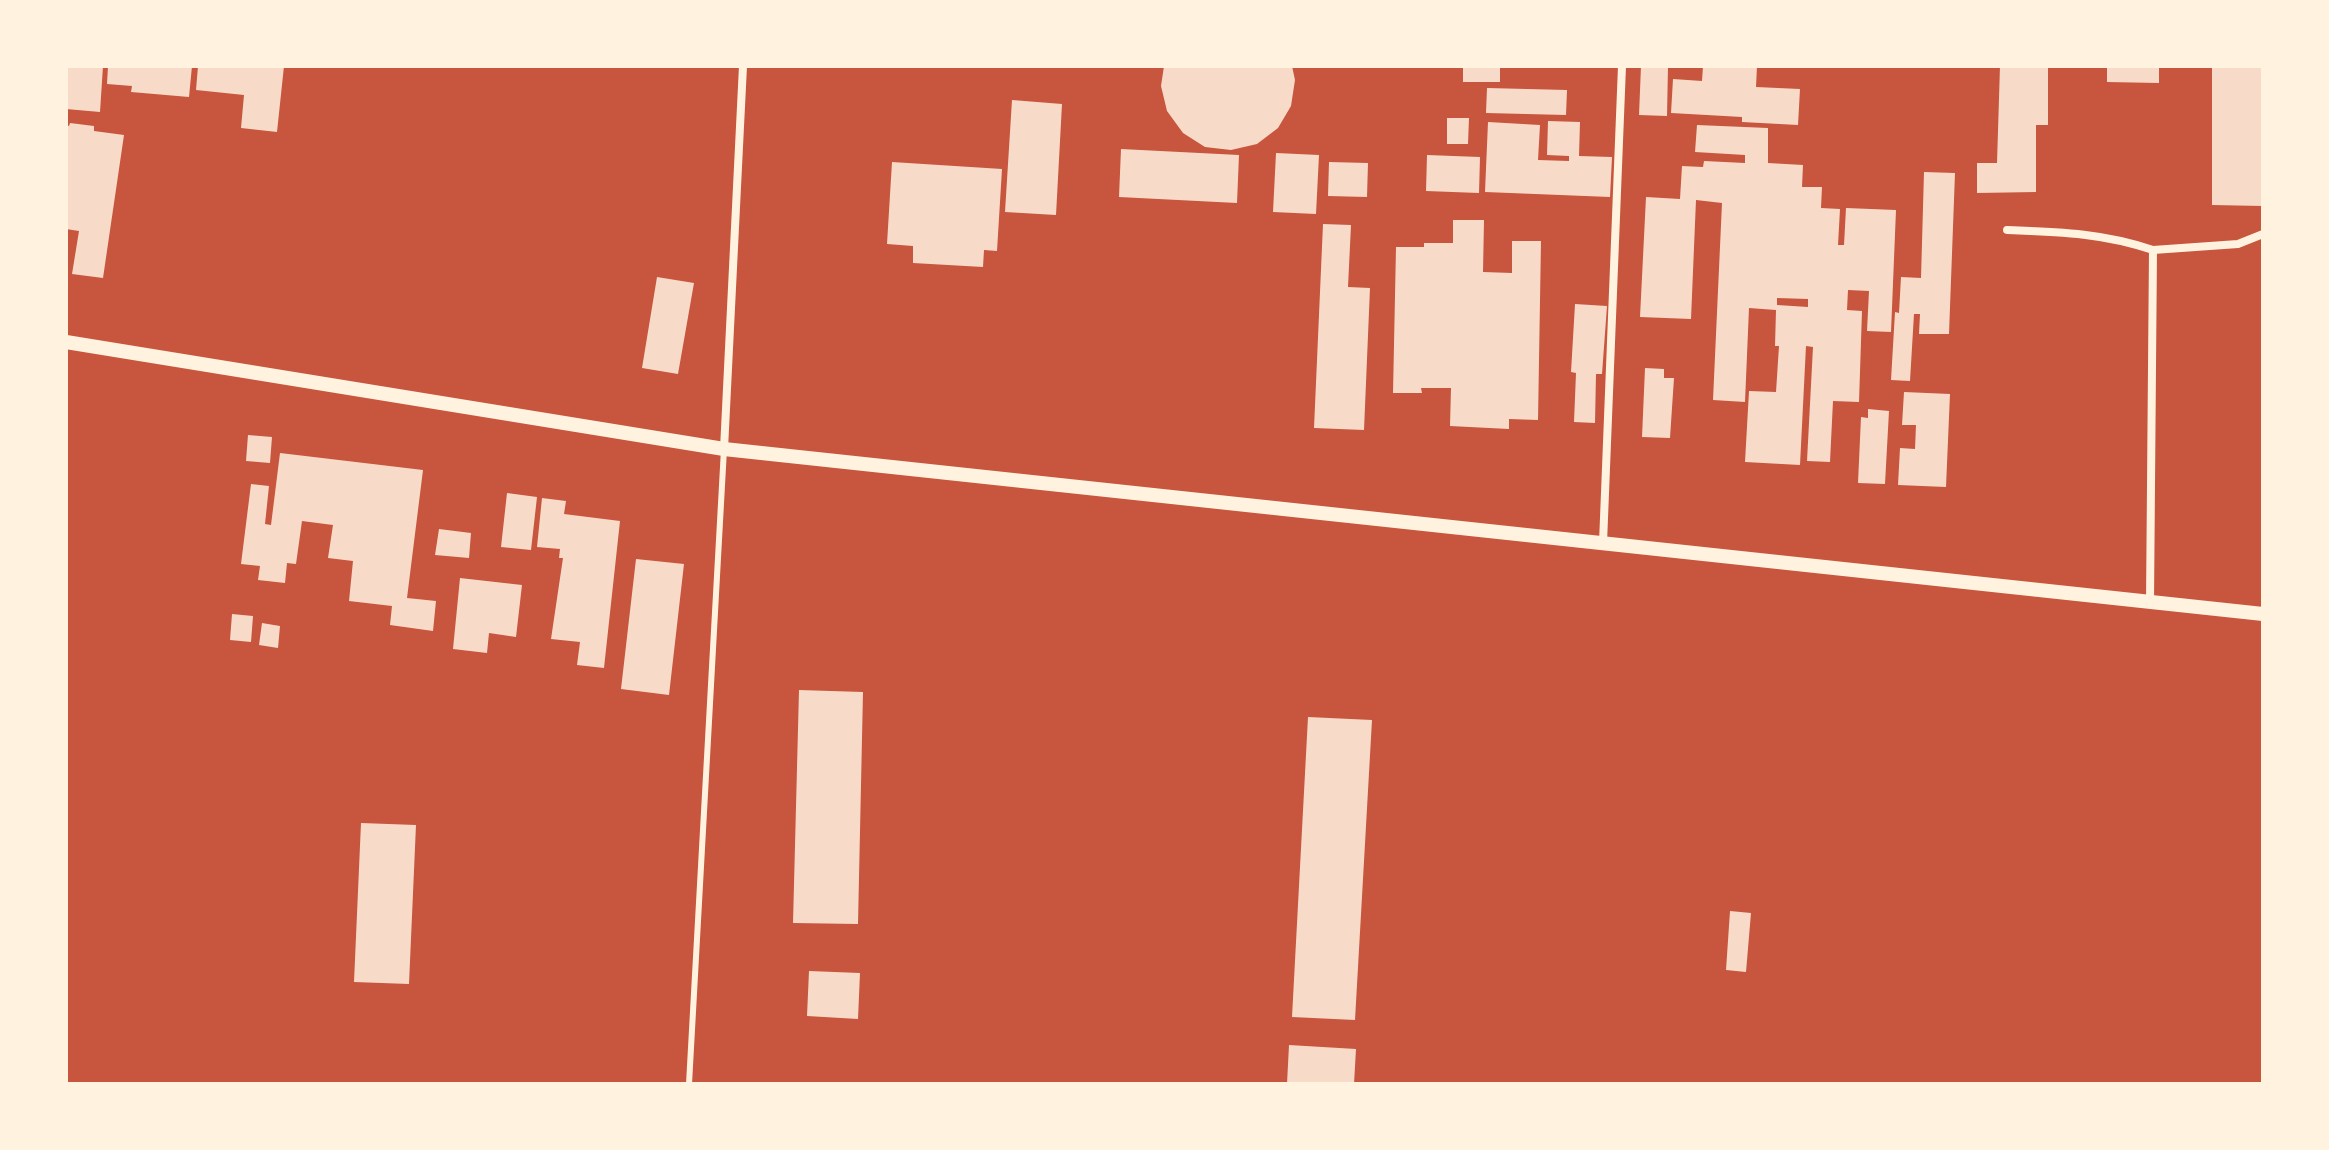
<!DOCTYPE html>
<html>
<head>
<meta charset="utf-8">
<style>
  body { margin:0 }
  #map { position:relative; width:2329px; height:1150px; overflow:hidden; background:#c8553d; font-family:"Varela Round",sans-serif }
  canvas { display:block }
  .frame { position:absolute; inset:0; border:68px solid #fff3e0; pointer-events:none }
</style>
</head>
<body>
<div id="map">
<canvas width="2329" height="1150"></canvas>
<div class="frame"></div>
</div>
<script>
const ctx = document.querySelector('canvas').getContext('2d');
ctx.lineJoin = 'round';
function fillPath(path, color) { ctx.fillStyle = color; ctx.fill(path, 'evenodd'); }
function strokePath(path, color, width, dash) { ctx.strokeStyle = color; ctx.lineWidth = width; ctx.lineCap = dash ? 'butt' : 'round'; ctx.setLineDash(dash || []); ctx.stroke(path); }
fillPath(new Path2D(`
  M66,66h37l-3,46 -34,-3z
  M108,66h84l-3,31 -58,-5 1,-6 -25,-2z
  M198,66h86l-7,66 -36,-4 3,-33 -48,-5z
  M1164,66h128l3,14 -4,26 -13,22 -21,16 -26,6 -26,-3 -22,-14 -16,-22 -6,-25z
  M1463,66h37v16h-37z
  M1641,66h27l-1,50 -28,-1z
  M1703,66h54l-1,21 44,2 -2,36 -56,-3v-5l-71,-4 2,-34 29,2z
  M2000,66h48v59h-12v67l-59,1v-30h20z
  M2107,66h52v17l-52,-1z
  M2212,66h51v140l-51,-1z
  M1487,88l80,2 -1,25 -80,-2z
  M1012,100l50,4 -6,111 -51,-3z
  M1447,118h22l-1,26h-21z
  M1548,121l32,1 -1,34 33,1 -2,40 -125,-5 3,-70 52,3 -2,35 31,1v-5l-22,-1z
  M70,123l24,3v5l30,4 -21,143 -31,-4 7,-43 -13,-2v-104l3,1z
  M1697,125l71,3v35l35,2 -1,22h20l-1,21 19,1 -2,36h6l2,-37 50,2 -5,122 -24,-1 2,-40 -21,-1 -1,20 15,1 -3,91 -26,-1 -3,61 -23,-1 6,-114 -7,-1 -6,119 -55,-3 4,-71 27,1 3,-46h-4l1,-36 -27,-2 -4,94 -32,-2 9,-197 -26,-3 -5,119 -51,-2 6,-120 34,2 2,-33 21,1 1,-6 41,2v-8l-50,-3zM1777,298l31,1v8l-31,-2z
  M1121,149l118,6 -2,48 -118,-6z
  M1276,153l43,2 -3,59 -43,-2z
  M1427,155l53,2 -1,36 -53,-2z
  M892,162l110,7 -5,82 -13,-1 -1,17 -70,-4v-17l-26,-2z
  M1329,162l39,1 -1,34 -39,-1z
  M1924,172l31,1 -6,161h-30l1,-20h-6l-4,67 -19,-1 4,-68 4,1 2,-36 20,1z
  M1453,220h31l-1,52 29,1v-32h29l-3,179 -29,-1v10l-59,-3 1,-38h-30l1,5h-29l3,-146h28v-4h29z
  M1323,224l28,1 -3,62 22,1 -6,142 -50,-2z
  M657,277l37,6 -16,91 -36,-6z
  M1575,304l32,2 -5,68h-6l-1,49 -21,-1 2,-49 -5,-1z
  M1645,368l19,1v9h10l-4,60 -28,-1z
  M1904,392l46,2 -4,93 -48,-2 2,-37 15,1 1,-24h-14z
  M1868,409l21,2 -4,73 -27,-1 3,-66 7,1z
  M248,435l24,2 -2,26 -24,-2z
  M280,453l143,17 -16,128 29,3 -3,30 -43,-6 2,-19 -43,-5 4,-40 -25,-3 5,-33 -31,-4 -6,43 -9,-1 -2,20 -27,-3 2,-14 -19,-2 10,-80 18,2 -4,38 6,1z
  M507,493l30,4 -6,53 -30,-3z
  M542,498l24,3 -2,13 56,7 -16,147 -27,-3 3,-23 -29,-3 12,-81h-4l1,-9 -23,-2z
  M439,529l32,4 -2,25 -34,-3z
  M636,559l48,5 -15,131 -48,-6z
  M460,578l62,7 -6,52 -27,-4 -2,20 -34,-4z
  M232,614l21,2 -2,26 -21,-2z
  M262,623l18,3 -2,22 -19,-3z
  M799,690l64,2 -5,232 -65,-1z
  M1308,717l64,3 -17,300 -63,-3z
  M361,823l55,2 -7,159 -55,-2z
  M1730,911l21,2 -5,59 -20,-2z
  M809,971l51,2 -2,46 -51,-3z
  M1289,1045l67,4 -2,35h-67z`), '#f7dbc8');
strokePath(new Path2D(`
  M689,1084l35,-635`), '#fff3e0', 6);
strokePath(new Path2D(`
  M2007,230c52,2 96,3 146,20
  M724,449l19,-383
  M1603,543l19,-477
  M2150,602l3,-352 85,-6 25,-10`), '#fff3e0', 8);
strokePath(new Path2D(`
  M66,342l658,107 1539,165`), '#fff3e0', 14);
</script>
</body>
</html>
